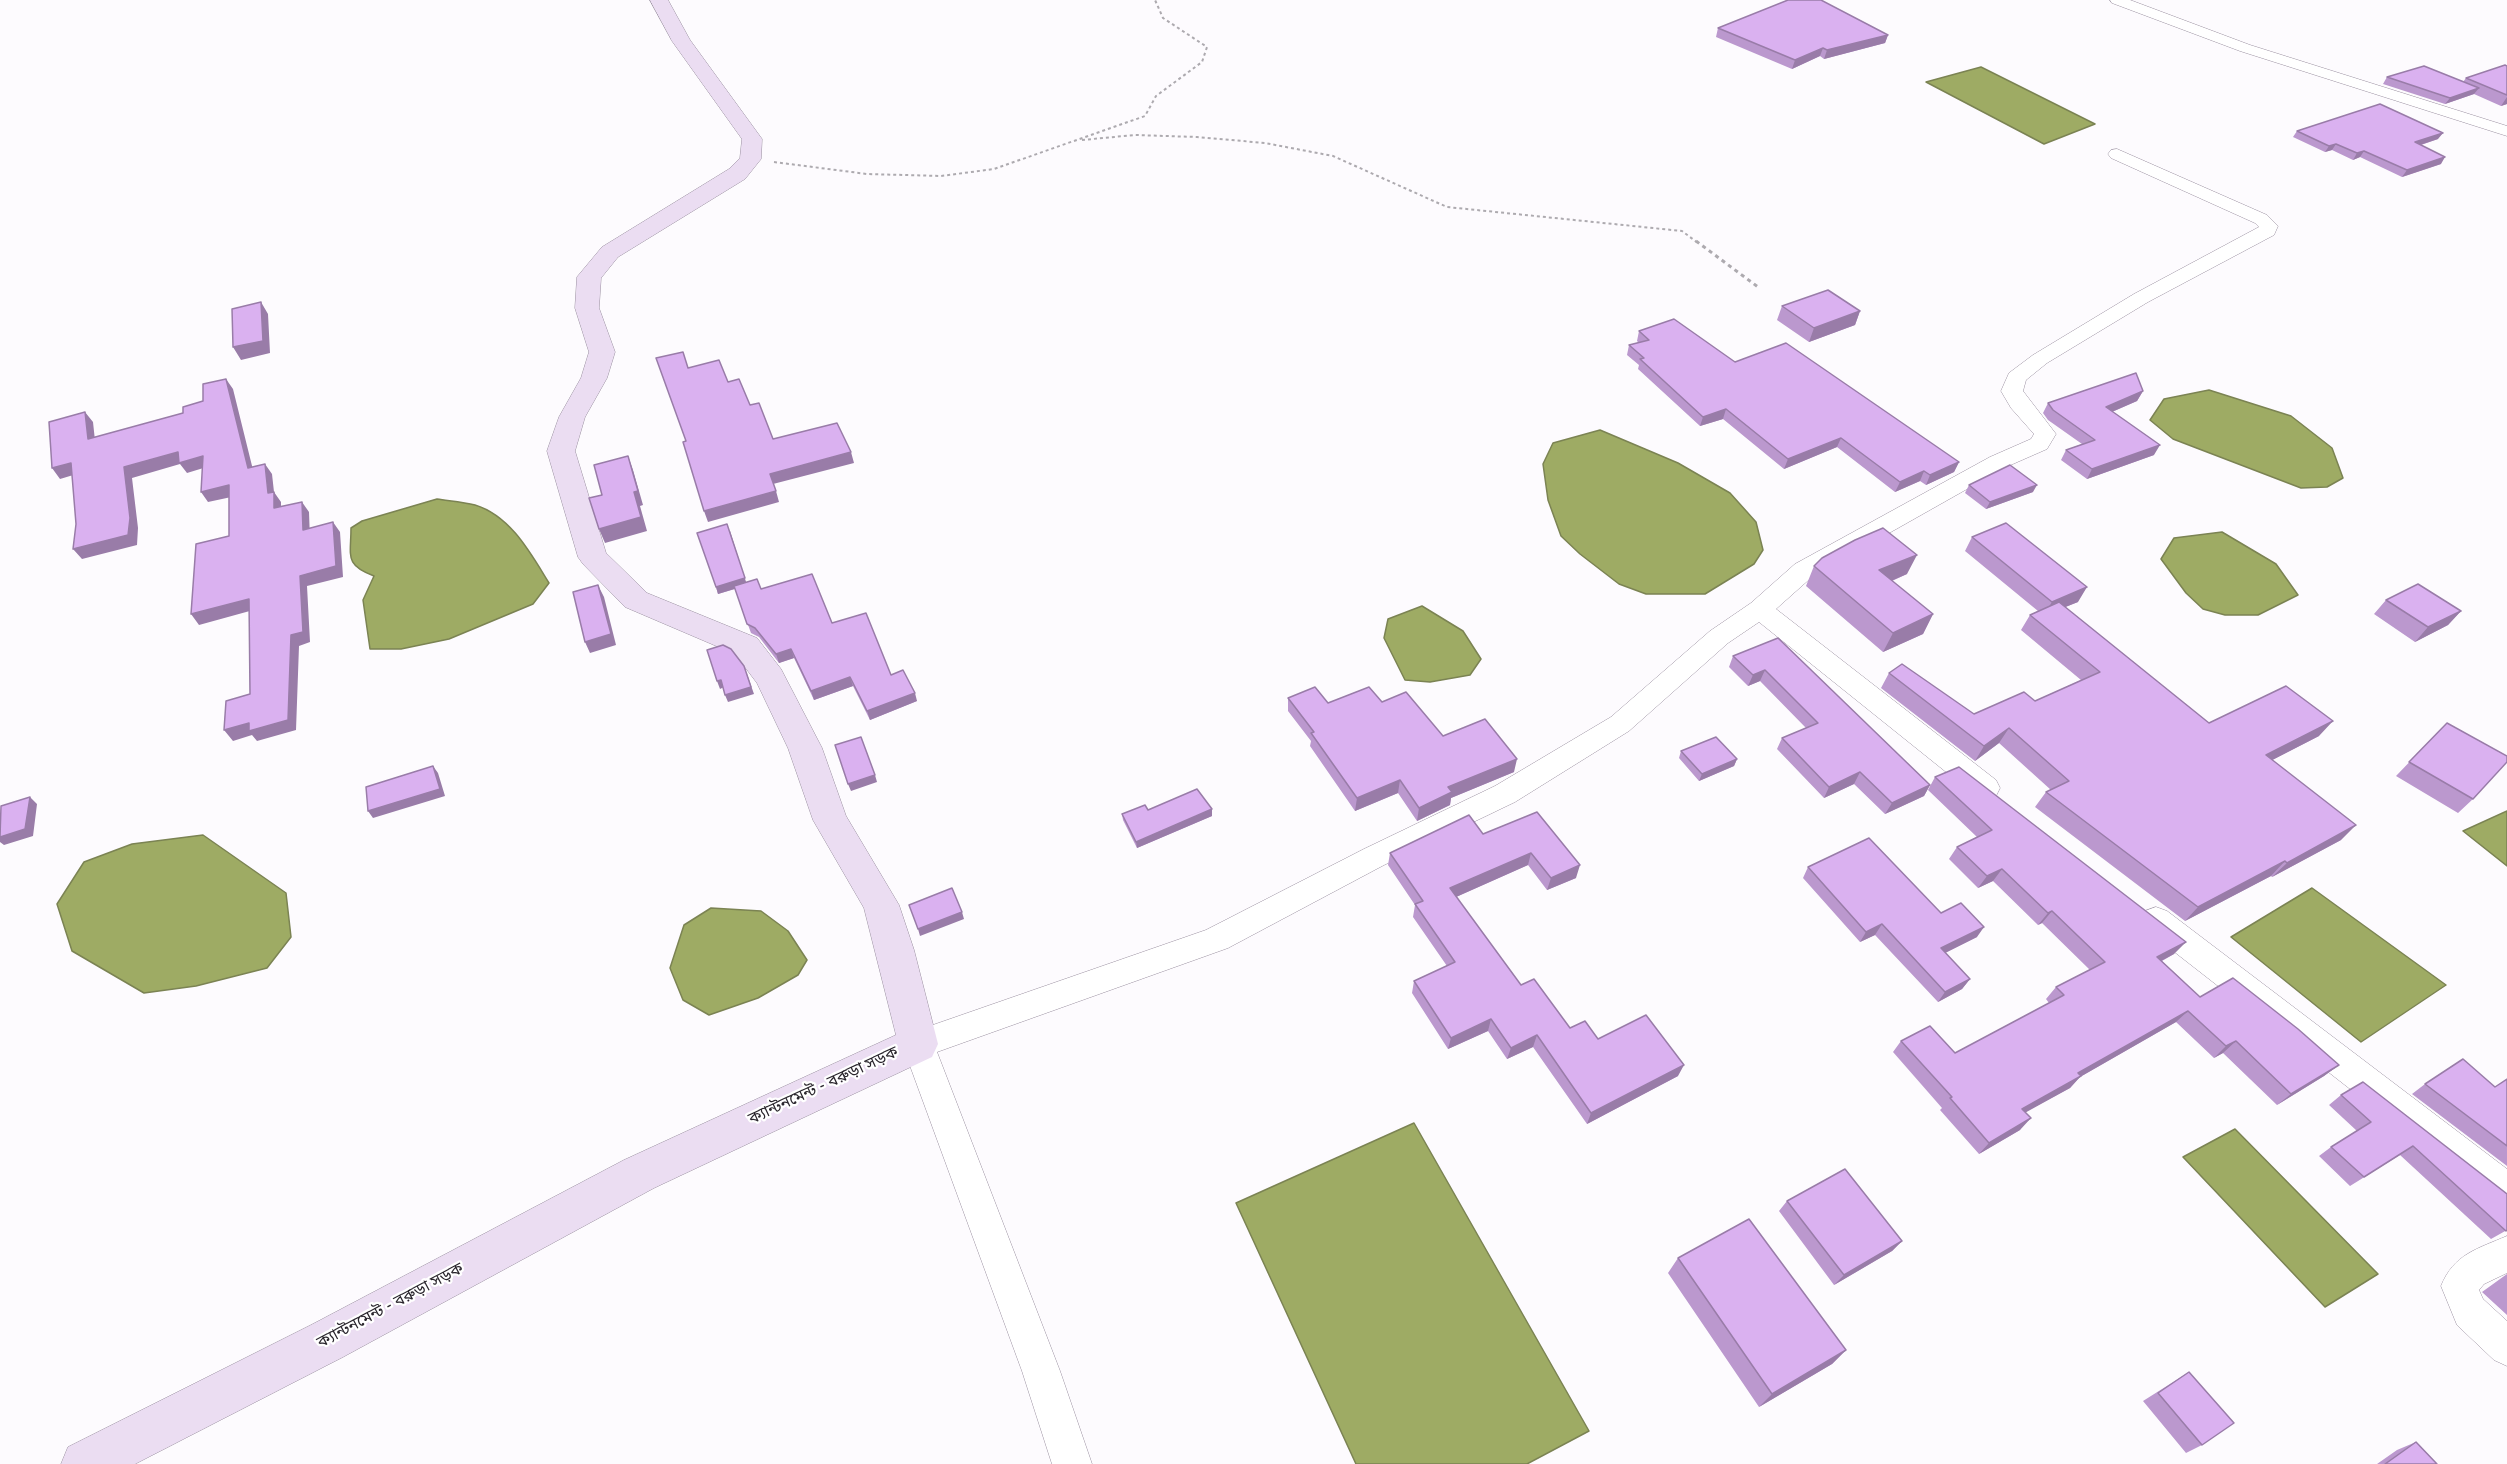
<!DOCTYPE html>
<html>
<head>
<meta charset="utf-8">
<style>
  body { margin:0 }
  canvas { display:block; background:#fdfbfe }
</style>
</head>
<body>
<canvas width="2507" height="1464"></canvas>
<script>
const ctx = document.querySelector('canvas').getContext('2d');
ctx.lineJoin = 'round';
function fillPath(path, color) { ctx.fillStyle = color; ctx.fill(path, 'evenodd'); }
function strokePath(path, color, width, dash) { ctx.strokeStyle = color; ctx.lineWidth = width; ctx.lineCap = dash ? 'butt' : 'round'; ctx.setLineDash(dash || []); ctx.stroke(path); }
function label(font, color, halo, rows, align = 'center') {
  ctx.font = font + ' Overpass,"Noto Sans Bengali",sans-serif'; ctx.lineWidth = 4.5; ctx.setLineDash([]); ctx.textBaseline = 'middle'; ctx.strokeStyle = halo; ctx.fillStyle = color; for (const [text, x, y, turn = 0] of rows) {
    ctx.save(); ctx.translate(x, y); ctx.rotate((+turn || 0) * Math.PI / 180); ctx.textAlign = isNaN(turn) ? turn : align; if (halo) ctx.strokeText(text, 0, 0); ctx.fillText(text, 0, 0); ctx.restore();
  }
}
const water = new Path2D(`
  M1981,67l114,57 -51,20 -118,-62z
  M2209,390l82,26 41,32 11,30 -16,9 -26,1 -128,-49 -23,-19 14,-21z
  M1600,430l78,33 52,30 26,29 7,28 -9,14 -49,30h-59l-27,-10 -39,-30 -19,-18 -13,-36 -5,-36 10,-21z
  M437,499c13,2 26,3 38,6 36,11 56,49 74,78l-16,21 -84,35 -48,10h-31l-7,-49 11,-24c-30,-11 -23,-20 -23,-48l11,-7z
  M2222,532l54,32 22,31 -40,20h-33l-22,-6 -17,-16 -25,-34 13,-21z
  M1422,606l41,25 18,28 -11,16 -40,7 -25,-2 -21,-42 4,-19z
  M2507,811v55l-44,-35z
  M203,835l83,58 5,44 -24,31 -71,18 -52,7 -72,-42 -15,-47 27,-42 48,-18z
  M2312,888l134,97 -85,57 -130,-105z
  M711,908l50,3 27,20 19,29 -9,15 -40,23 -49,17 -26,-15 -13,-32 14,-43z
  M1414,1123l175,308 -62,33h-171l-120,-261z
  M2235,1129l143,145 -53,33 -142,-150z`);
fillPath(water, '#9eab64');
strokePath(water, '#7b8353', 1.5);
const minor = new Path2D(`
  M2110,0h20l120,45 257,81v10l-267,-85 -128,-48z
  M2117,149l150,66 11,11 -4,9 -126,67 -101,61 -21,17 -3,11 33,43 -9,15 -41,18 -193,109 -37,33 220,171 4,8 -4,8 -10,3 -10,-3 -217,-174 -31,21 -99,88 -114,71 -131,63 -156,83 -291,104 123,319 32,93h-40l-30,-93 -120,-327 5,-10 299,-104 158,-81 131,-63 116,-69 99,-86 41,-28 44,-39 195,-107 41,-18 3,-5 -23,-26 -10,-17 8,-18 24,-18 101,-61 125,-67 -4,-4 -144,-65 -3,-4 3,-4z
  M2156,907l11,4 340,258v38l-12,-5 -350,-273 -4,-9 4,-9z
  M2507,1236v37l-23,11 -5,6 4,9 24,22v45l-13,-6 -37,-35 -16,-39c13,-32 36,-37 66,-50z`);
const secondary = new Path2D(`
  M650,0h18l22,40 72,99 -1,20 -16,20 -127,78 -17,21 -2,30 16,44 -8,26 -22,39 -10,34 31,102 41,40 110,45 24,31 41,79 24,68 53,89 15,45 24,94 -6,13 -278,131 -311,169 -208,107h-74l7,-17 243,-122 313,-165 272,-125 -32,-127 -51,-88 -25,-72 -31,-65 -22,-29 -110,-47 -42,-43 -5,-7 -31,-106 12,-34 22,-39 8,-26 -14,-44 2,-31 25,-30 127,-78 11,-11 2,-19 -70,-98z`);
strokePath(minor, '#9b91a1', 1);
strokePath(secondary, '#9b91a1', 1);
strokePath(new Path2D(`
  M1082,140l53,-5 62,2 68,6 68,13 114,51 235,24 16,12
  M774,162l93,12 74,2 53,-7 151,-53 11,-20 46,-34 5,-15 -44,-29 -8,-18`), '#adaaaf', 2, [3, 3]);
strokePath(new Path2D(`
  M1696,241l62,46`), '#adaaaf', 3, [4, 4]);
fillPath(minor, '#fff');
fillPath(secondary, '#ebddf2');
fillPath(new Path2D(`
  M1718,28l170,7 -3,8 -61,16 -4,-3 -28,13 -76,-32z
  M2507,66v38l-6,2 -27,-12 -29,10 -62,-20 4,-7 76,5 3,-4z
  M2297,131l141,8 -17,6 20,19 -39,13 -42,-20 -7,3 -21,-10 -7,2 -32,-15z
  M1782,306l78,5 -5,14 -46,17 -32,-22z
  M1639,331l96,31 224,100 -5,10 -28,13 -6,-4 -25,11 -58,-45 -53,22 -61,-50 -23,7 -62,-57 1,-4 -12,-10 2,-10 10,-2 -2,-2z
  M2143,391l-6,10 -25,11 42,43 -67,24 -26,-19 5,-10 16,-6 -34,-24 -5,-7 5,-10z
  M1969,485l64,7 -47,17 -21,-16z
  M1972,537l106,65 -13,5 144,116 110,13 -47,24 69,80 -69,37 -1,-1 -86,45 -150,-114 11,-15 5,-2 -52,-47 -24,18 -94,-73 8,-15 85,41 61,-13 46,-21 -60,-50 9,-15 8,-4 -73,-60z
  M1814,566l93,8 -15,7 41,33 -10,20 -40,18 -77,-66z
  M746,582l86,41 59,52 26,26 -47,19 -17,-34 -39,14 -20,-42 -15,5 -20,-26 -8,-4 -16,-44 -17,5 -2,-7z
  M2386,600l75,11 -13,14 -33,17 -41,-28z
  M1778,638l152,147 -6,11 -39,18 -31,-30 -30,14 -47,-49 5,-11 24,-10 -46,-47 -12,5 -19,-19 4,-11z
  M1288,698l40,5 54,-1 61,34 71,36 -63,26 -1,7 -33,16 -19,-28 -43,18 -45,-65 1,-5 -23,-30z
  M2447,723l26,76 -15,14 -62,-37z
  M1681,751l56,8 -3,7 -35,15 -20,-23z
  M1935,777l239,177 -12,7 38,36 139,68 -15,11 -47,29 -54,-52 -9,5 -38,-36 -96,55 -10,11 -45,24 -5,18 -41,24 -39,-44 2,-2 -49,-56 8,-11 54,12 94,-50 -3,-4 10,-12 34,-17 -48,-47 -4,2 -45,-44 -15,7 -29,-29 8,-12 20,-10 -49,-47z
  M1212,809v7l-75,32 -14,-28 -1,-6 26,-4z
  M1537,812l39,66 -29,12 -19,-25 -72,32 65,88 49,43 28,11 80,37 -91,48 -54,-77 -26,12 -19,-28 -40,18 -36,-56 2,-12 33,-15 -34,-49 2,-12 -27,-40 2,-12 93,-19z
  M1808,867l133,46 36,24 -32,16 25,26 -8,10 -24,13 -63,-67 -15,7 -57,-64z
  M2507,1079v87l-95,-72 13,-10 70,3z
  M2363,1082l144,148 -16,9 -91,-84 -50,31 -31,-30 12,-9 26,-16 -28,-26 12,-10z
  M1787,1201l115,40 -10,10 -58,34 -55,-74z
  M1678,1258l168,92 -14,14 -73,43 -91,-134z
  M2507,1274v41l-25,-23z
  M2189,1372l13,73 -16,8 -43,-52z
  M2416,1442l21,22h-60l20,-14z`), '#bb98ce');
fillPath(new Path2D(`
  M1888,35l-3,8 -61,16 3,-9z
  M1823,48l-3,8 -28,13 3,-9z
  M2479,88l-5,6 -29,10 5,-6z
  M2507,97v7l-6,2z
  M2443,133l-5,6 -27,9 4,-6z
  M2336,144l-4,6 -7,2 4,-6z
  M2364,151l-4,6 -7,3 4,-7z
  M2445,157l-4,7 -39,13 5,-7z
  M261,302l7,12 2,39 -29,7 -8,-13z
  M1860,311l-5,14 -46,17 5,-14z
  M226,379l7,10 22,89 -7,-10z
  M2143,391l-6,10 -37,16 6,-10z
  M1726,409l-3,10 -23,7 3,-9z
  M85,412l8,10 3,28 -8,-11z
  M1841,438l-4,9 -53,22 4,-10z
  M2160,445l-6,10 -67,24 5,-10z
  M178,452l25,4 7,10 -23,7 -7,-9 -48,14 6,50 -1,17 -55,14 -9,-10 51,-82z
  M851,452l3,11 -81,21 -3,-10z
  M628,456l5,14 10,35 -3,1 7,25 -42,12 -6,-14z
  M1959,462l-5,10 -28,13 4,-10z
  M71,463l9,10 -20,6 -8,-11z
  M265,464l7,10 2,18 7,10v17l-7,-11 -6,-15z
  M1924,471l-4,10 -25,11 5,-10z
  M229,485l7,11 -28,6 -7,-10z
  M2037,485l-4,7 -47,17 4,-7z
  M776,491l3,11 -71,20 -4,-11z
  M302,502l7,10 1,28 -7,-10z
  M333,522l7,10 3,45 -36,9 3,56 -11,4 -3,84 -39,11 -5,-6 -19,6 -9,-11 25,-7 42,-88 9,-59z
  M730,531l17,54 -29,9 -2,-7z
  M1917,555l-10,19 -37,16 9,-20z
  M598,585l6,12 12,48 -26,8 -5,-11z
  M2087,587l-9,15 -35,14 9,-14z
  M249,599l8,10 -58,16 -8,-11z
  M2461,611l-13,14 -33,17 13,-15z
  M1933,614l-10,20 -40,18 10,-19z
  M791,649l3,9 -15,5 -3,-9z
  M1765,670l-5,11 -12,5 5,-11z
  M747,674l7,20 -26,8 -3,-7z
  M850,677l3,9 -39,14 -3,-9z
  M721,680l3,7 -4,2 -3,-8z
  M915,693l2,8 -47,19 -3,-9z
  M2333,721l-14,15 -66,34 13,-15z
  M2009,728l-10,15 -24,18 9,-15z
  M1517,759l-3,13 -63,26 -1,7 -33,16 2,-13 29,-21z
  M1737,759l-3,7 -35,15 3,-7z
  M433,766l5,7 7,23 -72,22 -5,-7z
  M1860,772l-6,12 -30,14 5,-11z
  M875,775l2,7 -26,9 -3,-7z
  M1400,780l-2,13 -43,18 2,-13z
  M1930,785l-6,11 -39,18 7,-11z
  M30,797l7,7 -4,32 -29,9 -4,-3v-5z
  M1212,809v7l-75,32 -1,-6z
  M2356,825l-15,15 -69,37 15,-14z
  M1531,853l-3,12 -81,36 3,-13z
  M2285,861l-14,15 -86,45 13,-14z
  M1580,865l-4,13 -29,12 4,-12z
  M2002,869l-9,12 -15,7 9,-12z
  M2052,911l-10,12 -4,2 10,-12z
  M962,912l2,7 -44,17 -2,-7z
  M1882,924l-7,11 -15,7 6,-10z
  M1984,927l-7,10 -44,22 8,-11z
  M2186,942l-12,12 -28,15 11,-12z
  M1970,979l-8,10 -24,13 7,-10z
  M2188,1011l-12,11 -96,55 -10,11 -58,32 10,-11 56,-36z
  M1491,1019l-3,12 -40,18 3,-11z
  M1537,1035l-4,12 -26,12 4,-11z
  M2236,1041l-13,12 -9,5 12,-12z
  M1684,1065l-6,11 -91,48 4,-11z
  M2339,1065l-15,11 -47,29 14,-11z
  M2031,1118l-11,12 -41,24 10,-11z
  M1902,1241l-10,10 -58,34 10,-10z
  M1846,1350l-14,14 -73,43 13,-13z`), '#997ca8');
const building = new Path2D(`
  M1788,0h33l67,35 -61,15 -4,-2 -28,12 -77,-32z
  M2505,65l2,1v29l-41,-17z
  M2424,66l55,22 -29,10 -63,-21z
  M2380,104l63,29 -28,9 30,15 -38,13 -43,-19 -7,2 -21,-9 -7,2 -32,-15z
  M1828,290l32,21 -46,17 -32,-22z
  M261,302l2,39 -30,6 -1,-38z
  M1674,319l61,43 51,-19 173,119 -29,13 -6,-4 -24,11 -59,-44 -53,21 -62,-50 -23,8 -63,-58 4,-1 -15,-13 20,-5 -10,-9z
  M683,352l5,16 31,-8 9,22 11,-3 11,26 9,-2 14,36 64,-16 14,29 -81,22 6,17 -72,20 -21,-69 3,-1 -30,-83z
  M2136,373l7,18 -37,16 54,38 -68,24 -26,-19 29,-10 -42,-30 -5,-7z
  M226,379l22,89 17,-4 3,29 6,-1v16l28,-6 1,28 30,-8 3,44 -36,10 3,56 -12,3 -3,85 -39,11v-8l-25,7 2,-29 24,-7 -1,-95 -58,15 5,-70 33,-8v-51l-28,7 2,-36 -24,7 -1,-11 -54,15 6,51 -2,17 -55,14 3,-25 -5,-61 -19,5 -3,-46 36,-10 3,27 95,-26v-6l20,-6v-17z
  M628,456l10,35 -4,1 7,25 -42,12 -10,-31 13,-3 -8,-30z
  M2010,465l27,20 -47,17 -21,-17z
  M2006,523l81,64 -35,15 -80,-65z
  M727,524l18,54 -29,9 -19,-54z
  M1883,528l34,27 -38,15 54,44 -40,19 -79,-67 8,-8 33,-18z
  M812,574l20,49 34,-10 25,62 12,-5 12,23 -48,18 -17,-34 -39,14 -20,-42 -15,5 -21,-26 -8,-4 -13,-38 23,-7 4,10z
  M2418,584l43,27 -33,16 -42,-27z
  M598,585l13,49 -26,8 -12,-50z
  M2059,602l150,121 77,-37 47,35 -67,34 90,70 -69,38 -2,-2 -87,46 -152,-115 23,-11 -60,-53 -25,18 -95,-73 13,-9 72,50 50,-22 11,9 65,-29 -70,-57z
  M1778,638l152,147 -38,18 -32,-31 -31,15 -47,-49 36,-15 -53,-53 -12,5 -20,-19z
  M723,645l8,4 13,17 7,21 -26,8 -4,-15 -4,1 -10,-31z
  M1315,687l13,16 41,-16 13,15 24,-10 37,44 42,-17 32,40 -69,28 4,5 -33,16 -19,-28 -43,18 -46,-65 3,-1 -26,-34z
  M2447,723l60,33v6l-34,37 -64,-37z
  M861,737l14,38 -27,9 -13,-39z
  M1716,737l21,22 -35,15 -21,-23z
  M433,766l7,23 -72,22 -2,-24z
  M1959,767l227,175 -29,15 43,40 33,-19 65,51 41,36 -48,29 -55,-53 -10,5 -38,-35 -110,62 3,3 -59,33 9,9 -42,25 -39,-45 2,-1 -51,-56 29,-15 25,27 109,-58 -8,-8 49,-25 -53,-51 -4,2 -46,-44 -15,7 -30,-29 35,-17 -57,-53z
  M1197,789l15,20 -76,33 -14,-28 23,-9 3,5z
  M30,797l-5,32 -25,8 1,-31z
  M1537,812l43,53 -29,13 -20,-25 -81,35 71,97 13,-6 36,49 15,-7 13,18 48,-24 38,50 -93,48 -54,-78 -26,13 -20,-29 -40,19 -37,-57 41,-19 -40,-58 8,-3 -33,-48 79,-38 14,19z
  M1869,838l72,75 20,-10 23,24 -43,21 29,31 -25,13 -63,-68 -16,8 -58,-65z
  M952,888l10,24 -44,17 -9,-24z
  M2463,1059l32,28 12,-8v67l-82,-62z
  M2363,1082l144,112v36l-1,1 -93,-85 -49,31 -33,-30 40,-25 -30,-27z
  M1845,1169l57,72 -58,34 -57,-74z
  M1749,1219l97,131 -74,44 -94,-136z
  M2189,1372l45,51 -32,22 -44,-52z
  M2416,1442l21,22h-52z`);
fillPath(building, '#dab1f0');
strokePath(building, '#997ca8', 1.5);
label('16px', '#29252c', '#fff', [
  ["ক্যান্টনমেন্ট - বরুড়া সড়ক",824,1087,-25],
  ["ক্যান্টনমেন্ট - বরুড়া সড়ক",391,1307,-28]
]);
</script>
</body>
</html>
